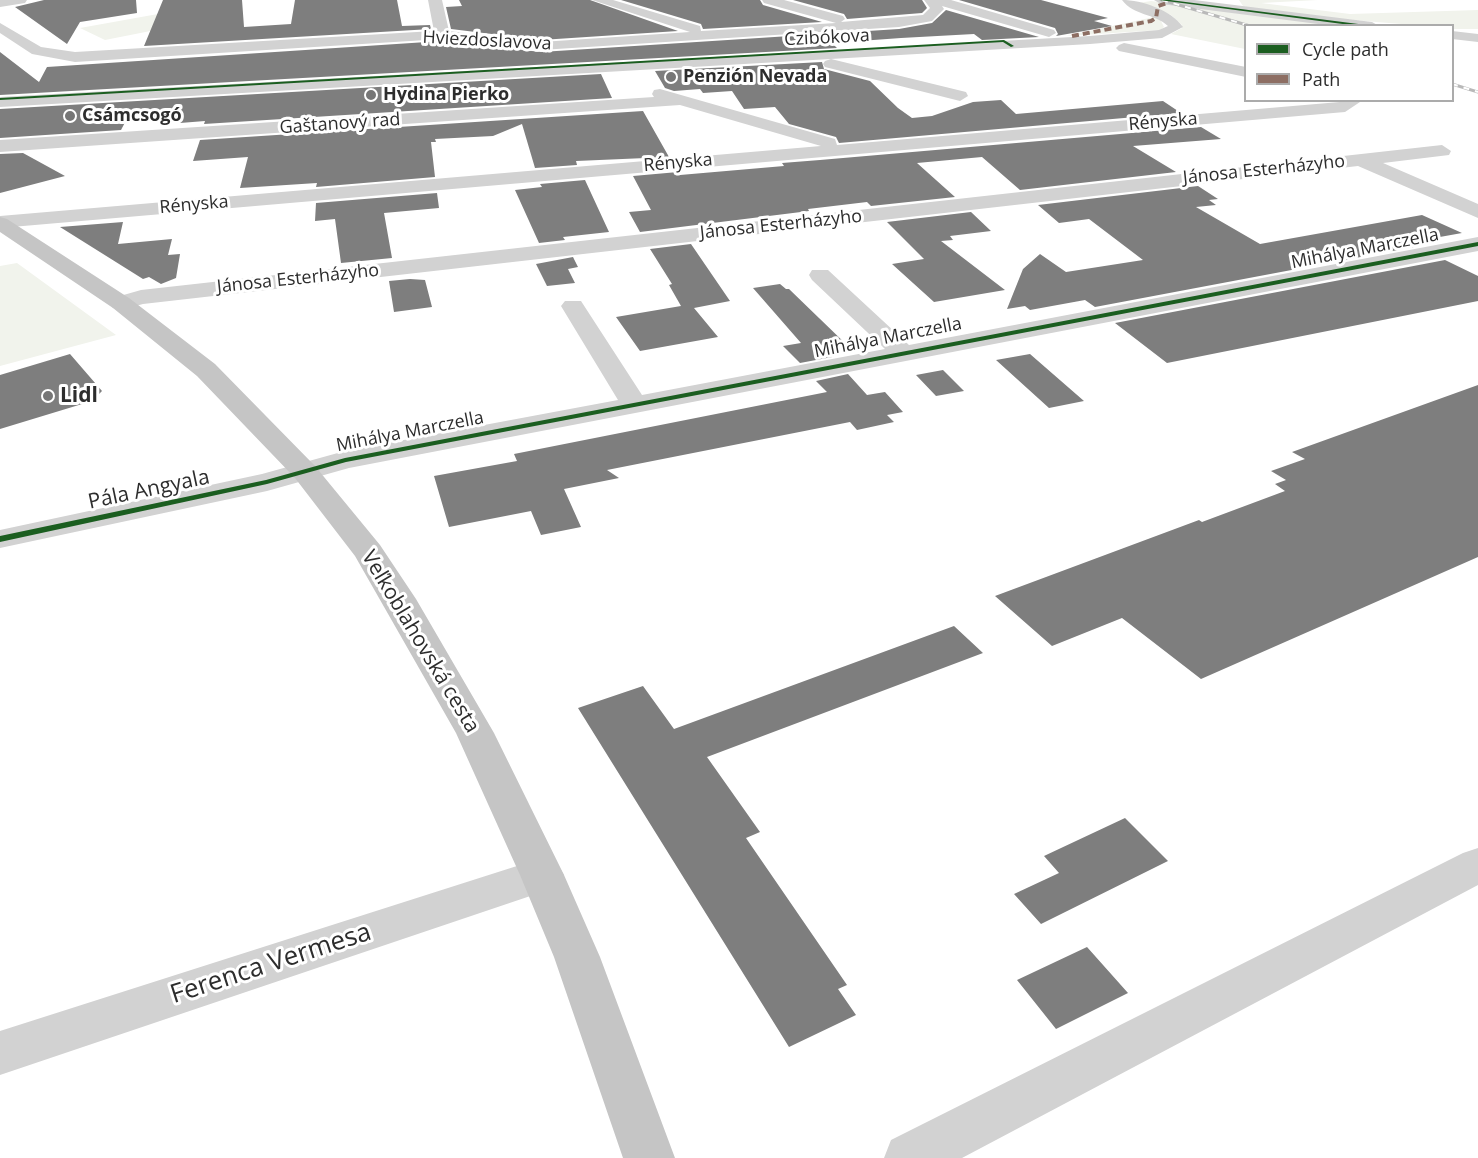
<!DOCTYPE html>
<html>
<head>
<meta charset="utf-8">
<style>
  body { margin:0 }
  #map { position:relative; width:1478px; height:1158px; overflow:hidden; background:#fff; font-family:"Open Sans",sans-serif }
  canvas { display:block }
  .legend { position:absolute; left:1244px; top:24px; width:210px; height:78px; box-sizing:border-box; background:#fff; border:2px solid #ababab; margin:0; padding:8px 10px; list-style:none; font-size:18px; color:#2d2d2d }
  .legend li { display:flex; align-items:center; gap:12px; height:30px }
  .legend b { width:30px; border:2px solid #ababab }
</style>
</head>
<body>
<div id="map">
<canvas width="1478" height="1158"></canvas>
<ul class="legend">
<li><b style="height:8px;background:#1b5e20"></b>Cycle path</li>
<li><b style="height:8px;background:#8d6e63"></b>Path</li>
</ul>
</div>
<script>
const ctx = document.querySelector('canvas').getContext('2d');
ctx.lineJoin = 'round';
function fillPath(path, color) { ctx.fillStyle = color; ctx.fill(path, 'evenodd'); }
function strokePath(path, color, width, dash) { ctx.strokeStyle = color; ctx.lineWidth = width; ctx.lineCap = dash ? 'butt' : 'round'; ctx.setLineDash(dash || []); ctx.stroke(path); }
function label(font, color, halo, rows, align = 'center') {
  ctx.font = font + ' "Open Sans",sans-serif'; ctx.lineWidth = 6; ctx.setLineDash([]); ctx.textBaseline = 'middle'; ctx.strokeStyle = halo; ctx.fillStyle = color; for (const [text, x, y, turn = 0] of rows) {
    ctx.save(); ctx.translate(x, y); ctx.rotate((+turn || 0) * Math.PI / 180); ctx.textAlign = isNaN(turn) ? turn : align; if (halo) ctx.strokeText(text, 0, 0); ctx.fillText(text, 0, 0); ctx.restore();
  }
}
fillPath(new Path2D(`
  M1239,0h79l-57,3 89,11 128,-4v19h-25l-1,-3c-67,-1 -135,-10 -202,-18l-7,-2z
  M1151,1l187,24 -92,1 -1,23 -74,-15 11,-6v-3l-11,-10 -32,-12z
  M169,12l27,10 -91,18 -25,-12z
  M1154,17l7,4 3,6 -3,3 -95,6z
  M17,263l99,72 -116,31v-100z`), '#f1f3ec');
fillPath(new Path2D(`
  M44,0h92l1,13 -57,9 -13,22 -52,-37z
  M163,0h79l2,27 47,-3 4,-24h102l5,26 28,-1 1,4 -287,17z
  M459,0h131l88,31 -137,9 -90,-11 -5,-22 16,-1z
  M621,0h139l3,5 59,17 -119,7 -2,-5z
  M793,0h129l5,8 -5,5 -75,6 -3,-5z
  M959,0h82l67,18 -14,3 18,5 -56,10 2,-2 -3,-6z
  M946,10l93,27 -57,3 -8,-6 -73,4 -69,5 5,5 -837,47v-43l39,30 8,-15 395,-26 99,11 358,-23 33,-6z
  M822,62l2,7 46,12 28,27 14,10 20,-2 41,-14 28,-2 15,14 147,-13 18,12 -342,30 -3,-6 -47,-13 -14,-17 -31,2 -12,-18 -29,2 -3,-4 -26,2 -9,-3 -10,-17z
  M601,74l11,24 -408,26 1,-3 -25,2 -49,-12 -10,19 -121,8v-29z
  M643,111l26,46 -93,4 1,4 -42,3 -13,-44 -29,12 -58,3 1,3h-5l4,35 -119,10 1,-4 -77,5 8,-31 -55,4 7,-21z
  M1201,127l20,12 -88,7 43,26 -156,18 -38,-33 -65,6 38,34 -84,9 -4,-4 -59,7 1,2 -169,21 -11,-20 22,-2 -18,-34 45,-4 2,3 104,-9 -2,-3 38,-3z
  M23,153l42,23 -65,17v-39z
  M585,180l24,52 -46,5 2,3 -26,3 -24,-53 27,-3 -2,-3z
  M1198,186l20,13 -9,1 7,5 -20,2 64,37 162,-29 40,18 -50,9 7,4 -324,61 -10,-7 -55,10 -5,-4 -18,3 16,-40 17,-15 26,18 77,-12 -54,-41 -30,4 -21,-18z
  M437,193l2,15 -55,5 8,45 -51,5 -6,-44 -20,2 1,-18z
  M971,212l20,19 -41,5 3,4 -12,1 64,49 -71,12 -42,-38 32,-5 -37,-37z
  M123,222l-5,22 54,-5 -4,16 12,-1 -4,24 -15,6 -12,-7 -6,2 -83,-52z
  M691,244l39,57 -36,7 24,29 -78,14 -24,-34 65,-11 -12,-21 3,-1 -22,-35z
  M573,257l5,10 -10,2 7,14 -28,3 -11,-22z
  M1445,260l33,16v25l-311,62 -52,-40z
  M410,279l15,1 7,27 -38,5 -5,-31z
  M780,284l6,5h3l60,58 -22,4 5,6 -32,6 -17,-17 18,-3 -48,-55z
  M70,354l32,37 -10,10 -92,28v-54z
  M1030,354l54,47 -35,7 -53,-48z
  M943,370l21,21 -28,5 -20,-21z
  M848,374l19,21 18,-3 18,20 -16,3 7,7 -37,8 -7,-8 -243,48 12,8 -55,11 17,38 -40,8 -10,-24 -82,16 -15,-51 83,-15 -3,-7 313,-62 -11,-11z
  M1478,385v172l-277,122 -79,-61 -70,28 -57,-50 204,-76 3,2 83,-31 -10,-7 11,-4 -15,-9 34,-12 -13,-7z
  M954,626l29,27 -276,104 53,75 -14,6 101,147 -9,4 18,26 -67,32 -211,-339 65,-22 31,43z
  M1125,818l43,43 -127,63 -27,-30 45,-21 -15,-17z
  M1087,947l41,46 -72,36 -39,-49z`), '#7e7e7e');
fillPath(new Path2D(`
  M0,0h27l-2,3 -25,4z
  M428,0h14l7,31 92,11 149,-10 -98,-32h21l87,26 1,5 135,-8 -72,-20 -2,-3h22l59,16 2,3 -4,3 82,-7 7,-7 -6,-8h27l103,30 2,3 -7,4 -107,-31 2,3 -12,12 -33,6 -358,23 -99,-11 -367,23 -43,-8 -32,-21v-10l41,24 34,5 359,-21z
  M1122,0c20,0 49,10 61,27l-21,11 -72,6 -1090,63v-10l1090,-61 69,-6 9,-4c-14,-13 -34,-10 -46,-26z
  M1154,0h40l178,22 7,4h-45l-173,-22z
  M1452,31l26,3v8l-26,-3z
  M1124,43l122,24v10l-127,-26 -3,-3 3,-3z
  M831,59l135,33 2,4 -8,5 -135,-34 -2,-3 2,-3z
  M660,89l175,50 2,6 526,-45 -18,12 -1345,116v-12l821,-70 -141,-41 -680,47v-12l654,-43 -2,-3 2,-4z
  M1442,145l9,6 -2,4 -66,8 95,41v14l-120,-52 -1215,138 -22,6 -8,-2 -4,-5 4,-5 28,-8z
  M1478,237v14l-1129,217 -82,23 -267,57v-18l262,-56 83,-23 273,-51 -57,-94 4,-5h16l61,94 243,-46 -73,-69 -3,-5 3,-5h16l81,75z
  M1478,848v37l-516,273h-78l7,-18 572,-287z
  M542,858l15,5 7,12 -7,12 -557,188v-44z`), '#d2d2d2');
fillPath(new Path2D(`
  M0,217l7,2 122,79 86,66 100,102 65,79 36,54 78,134 70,142 36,82 75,201h-52l-69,-201 -34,-82 -64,-142 -101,-177 -60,-78 -98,-102 -84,-68 -113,-76z`), '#c5c5c5');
const rail = new Path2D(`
  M1162,0l88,26
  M1452,84l26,8`);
strokePath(rail, '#b9b9b9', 3);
strokePath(rail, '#fff', 2, [6]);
strokePath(new Path2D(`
  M1072,36l79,-15 5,-3 2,-12 9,-3`), '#8d6e63', 4, [7, 4]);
fillPath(new Path2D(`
  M1159,0h11l204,26h-16z
  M1004,40l10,6 -3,1 -8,-5 -1003,58v-2z
  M1478,242v4l-1132,216 -79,22 -267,58v-6l266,-56 79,-22z`), '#1b5e20');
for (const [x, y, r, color] of [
  [671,77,6,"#767676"],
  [371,95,6,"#767676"],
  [70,116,6,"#767676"],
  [48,396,6,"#767676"]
]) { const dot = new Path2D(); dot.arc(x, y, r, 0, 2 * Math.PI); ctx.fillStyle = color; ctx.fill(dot); strokePath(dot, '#fff', 2); }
label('18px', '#2d2d2d', '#fff', [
  ["Czibókova",827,38,-3],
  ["Hviezdoslavova",487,41,3],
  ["Rényska",1163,122,-5],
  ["Gaštanový rad",340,124,-4],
  ["Rényska",678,163,-5],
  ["Jánosa Esterházyho",1264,170,-6],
  ["Rényska",194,205,-5],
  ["Jánosa Esterházyho",781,225,-6],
  ["Mihálya Marczella",1365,249,-11],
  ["Jánosa Esterházyho",298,279,-6],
  ["Mihálya Marczella",888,338,-11],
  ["Mihálya Marczella",410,432,-11]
]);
label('bold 18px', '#2d2d2d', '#fff', [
  ["Penzión Nevada",683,77],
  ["Hydina Pierko",383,95],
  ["Csámcsogó",82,116]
], 'left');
label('bold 21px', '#2d2d2d', '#fff', [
  ["Lidl",60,396]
], 'left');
label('21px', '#2d2d2d', '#fff', [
  ["Pála Angyala",149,490,-12],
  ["Veľkoblahovská cesta",420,642,59]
]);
label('26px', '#2d2d2d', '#fff', [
  ["Ferenca Vermesa",271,964,-18]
]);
</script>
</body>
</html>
